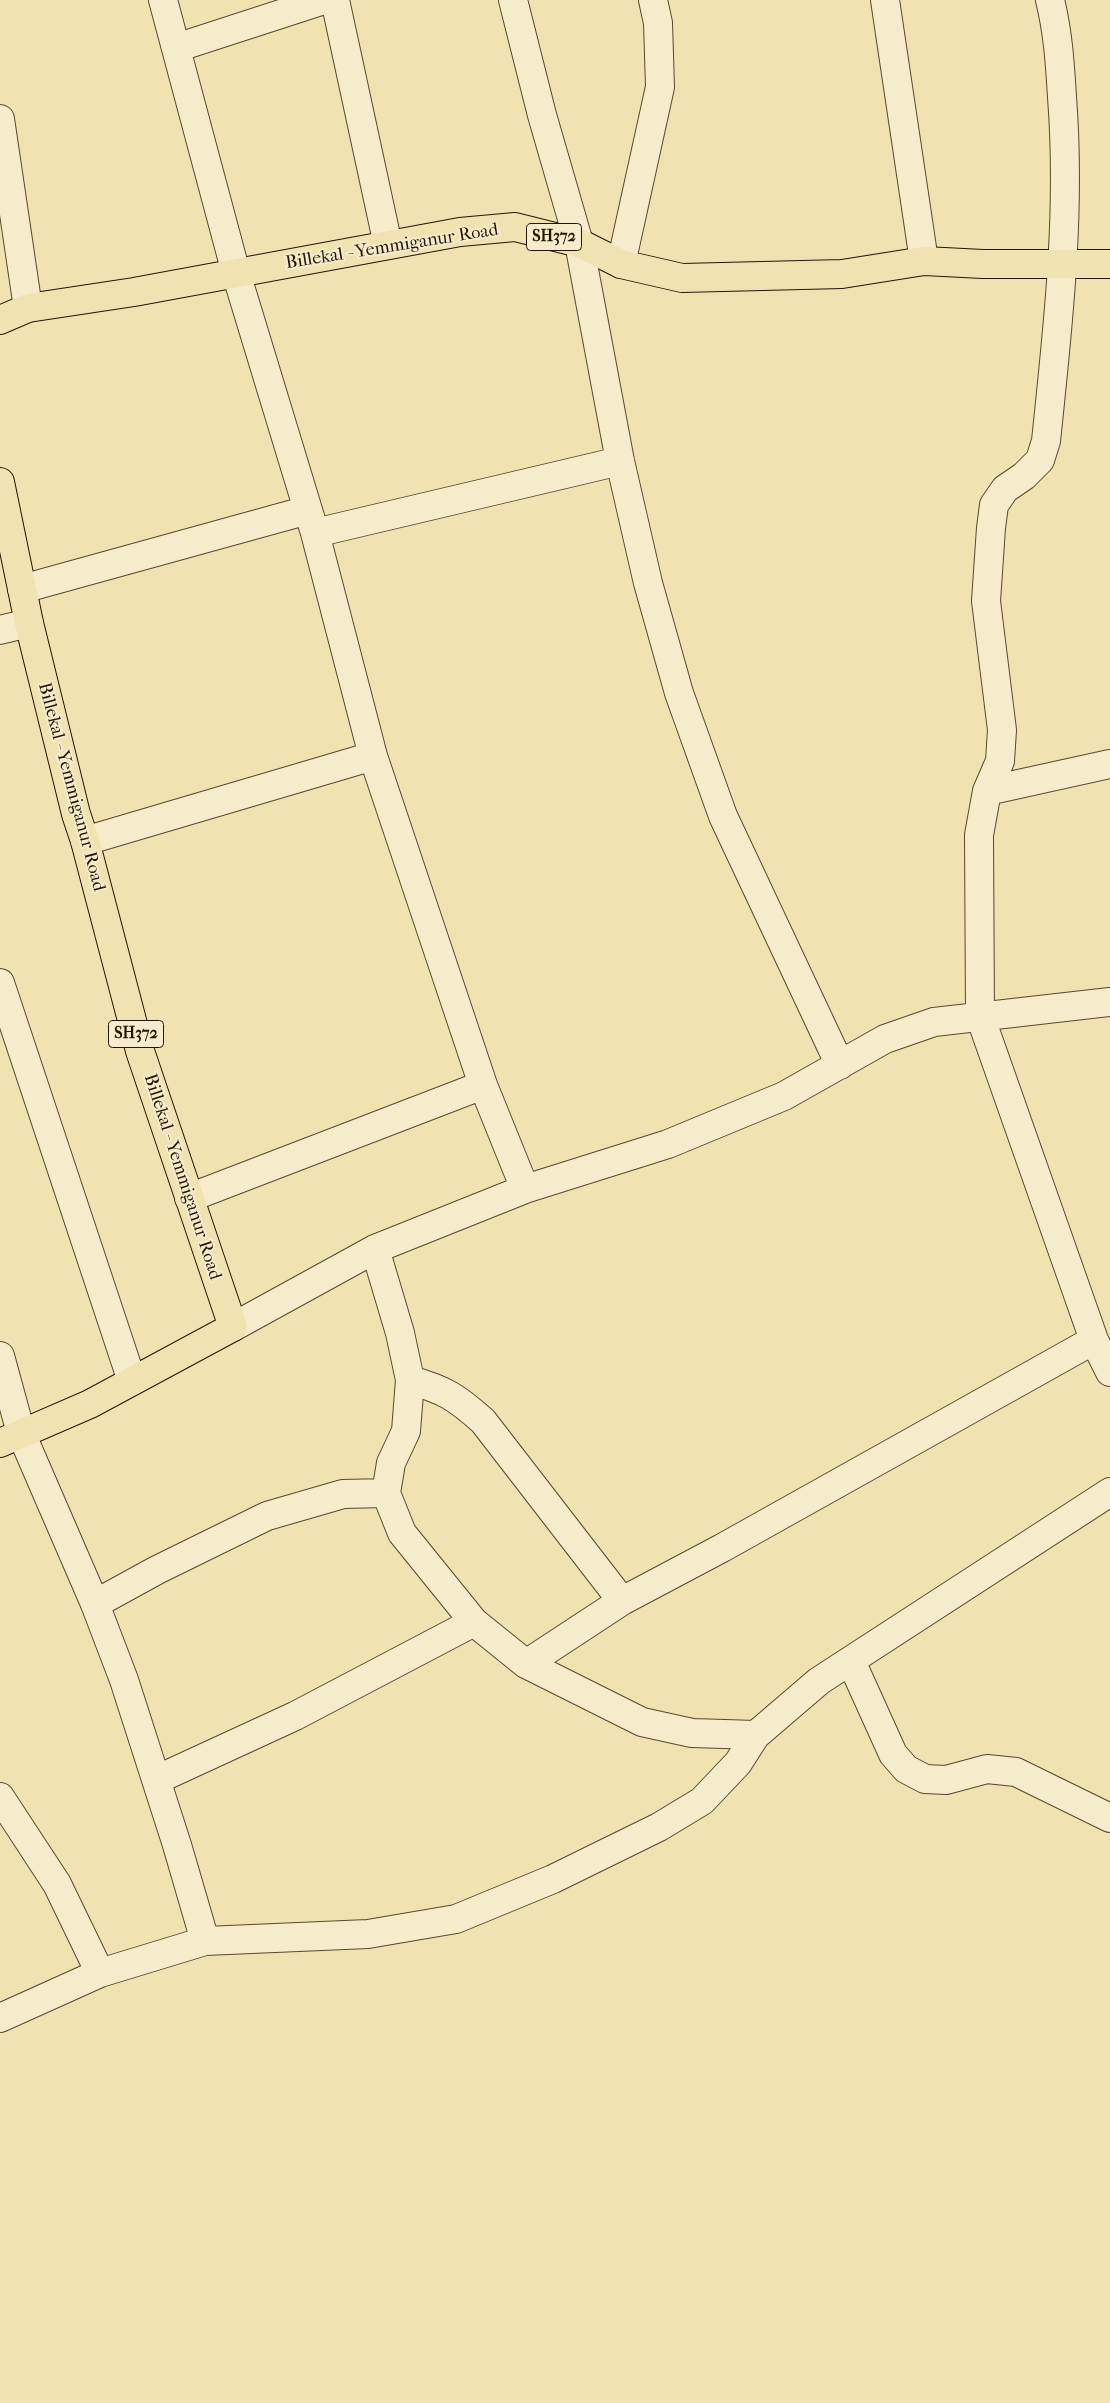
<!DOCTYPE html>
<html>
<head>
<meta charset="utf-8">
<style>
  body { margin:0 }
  canvas { display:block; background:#f1e2b1 }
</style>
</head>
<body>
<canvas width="1110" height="2403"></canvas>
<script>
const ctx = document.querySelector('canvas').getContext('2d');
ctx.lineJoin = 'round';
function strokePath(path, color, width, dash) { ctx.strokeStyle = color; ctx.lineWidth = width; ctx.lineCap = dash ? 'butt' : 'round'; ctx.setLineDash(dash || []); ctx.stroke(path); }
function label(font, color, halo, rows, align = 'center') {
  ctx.font = font + ' "IM FELL French Canon",serif'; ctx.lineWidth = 4; ctx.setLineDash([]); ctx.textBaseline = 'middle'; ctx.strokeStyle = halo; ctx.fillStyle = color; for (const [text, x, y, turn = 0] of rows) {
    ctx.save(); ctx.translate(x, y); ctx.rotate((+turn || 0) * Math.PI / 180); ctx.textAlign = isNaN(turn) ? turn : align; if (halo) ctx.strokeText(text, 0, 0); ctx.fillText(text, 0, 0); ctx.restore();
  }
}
const street = new Path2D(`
  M163,0l73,273 79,260 58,223 110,329 42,104
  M335,0l53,245
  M513,0l29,115 37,128 41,218 28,122 31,110 44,123 117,249
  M885,0l39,261
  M1050,0c8,32 10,64 12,97 9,116 -4,229 -16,344l-6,19 -16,16 -19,13 -11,16 -3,23 -5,73 16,129 -2,31 -13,30 -8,44 1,181 114,324 16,32
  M176,48l148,-48
  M0,119l28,189
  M621,264l39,-177 -2,-64 -5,-23
  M315,533l305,-72
  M22,589l286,-79
  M0,630l29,-7
  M987,791l123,-27
  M85,841l288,-85
  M0,983l132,398
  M189,1198l294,-113
  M375,1249l25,84 10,47 -4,51 -15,32 -5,30 16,40 72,89 52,42 116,58 50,11 64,2
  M233,1327l142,-78 150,-60 143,-45 116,-48 101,-57 49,-17 176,-20
  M0,1356l21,77 74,171 29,76 53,165 28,96
  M410,1380c35,10 46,17 73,41l139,180
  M95,1604l62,-34 110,-54 76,-22 43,-1
  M851,1661l42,93 13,15 19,10 21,1 41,-11 29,3 94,46
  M526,1664l96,-63 100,-53 372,-208
  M156,1780l139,-64 179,-94
  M0,1797l57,87 43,89
  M0,2018l100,-45 105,-32 163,-7 88,-15 97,-40 106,-52 43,-26 36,-38 18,-28 63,-54 291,-189`);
const primary = new Path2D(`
  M0,320l28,-12 106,-16 326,-60 55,-5 64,16 42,21 61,14 160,-4 82,-13 59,3h127
  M0,482l29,141 47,191 9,27 55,210 93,276 -143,77 -90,39`);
strokePath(street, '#58482f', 30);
strokePath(primary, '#251504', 30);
strokePath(street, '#f6eccc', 28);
strokePath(primary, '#f1e2b1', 28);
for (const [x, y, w] of [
  [554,237,55],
  [136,1034,55]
]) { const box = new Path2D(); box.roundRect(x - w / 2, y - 13.5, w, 27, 4); ctx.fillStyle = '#f6eccc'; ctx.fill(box); strokePath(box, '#251504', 1); }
label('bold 16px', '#251504', null, [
  ["SH372",554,237],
  ["SH372",136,1034]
]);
label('18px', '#251504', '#f6eccc', [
  ["Billekal - Yemmiganur Road",392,247,-9],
  ["Billekal - Yemmiganur Road",71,787,75],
  ["Billekal - Yemmiganur Road",182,1177,72]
]);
</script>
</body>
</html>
